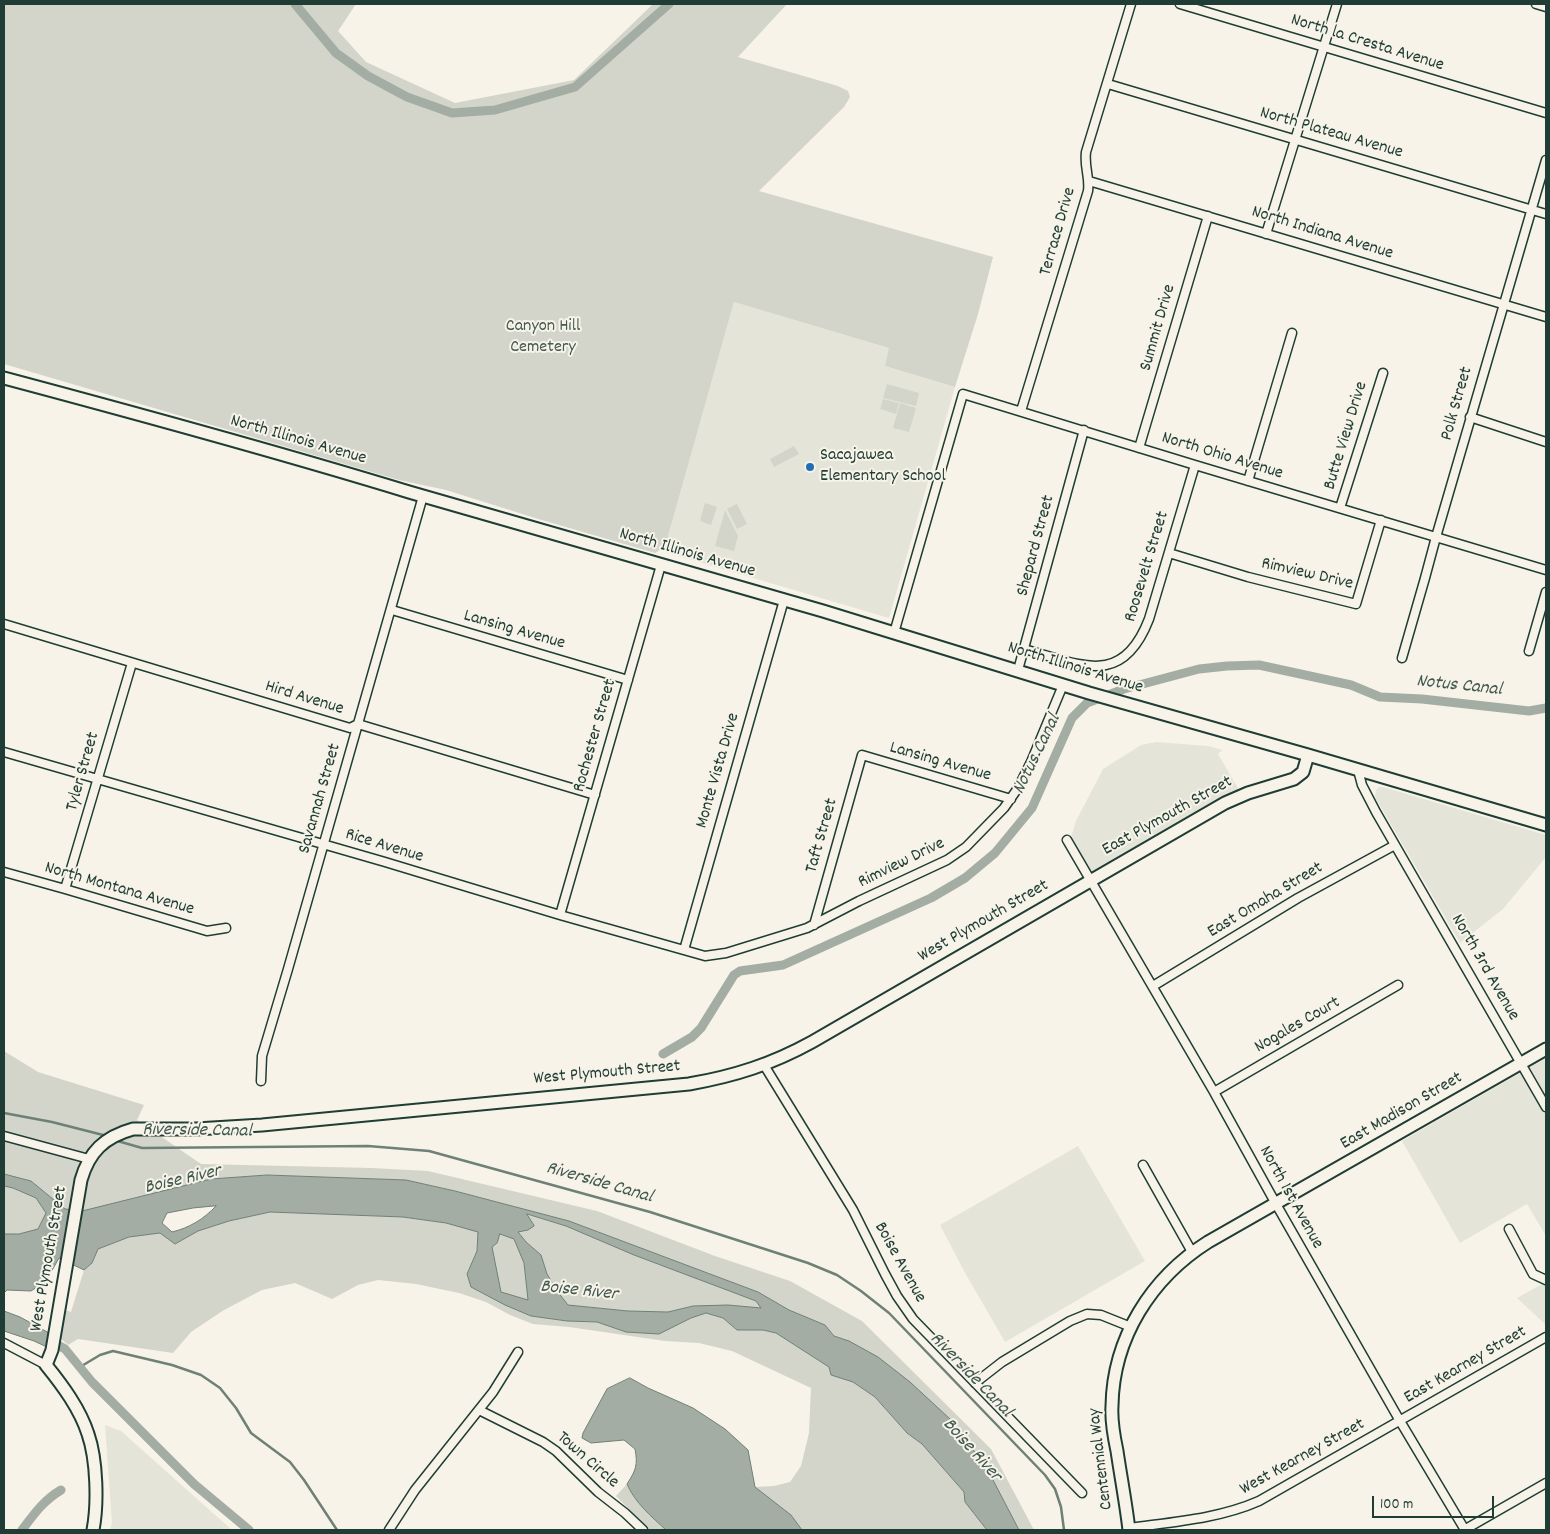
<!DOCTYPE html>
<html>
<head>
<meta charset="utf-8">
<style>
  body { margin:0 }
  #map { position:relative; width:1550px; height:1534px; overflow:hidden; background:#f7f3e8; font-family:Dekko,sans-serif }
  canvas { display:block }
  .frame { position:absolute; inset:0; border:5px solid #1f3d34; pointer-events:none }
  .scale { position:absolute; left:1372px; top:1496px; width:122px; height:22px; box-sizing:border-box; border:2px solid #1f3d34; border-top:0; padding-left:6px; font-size:15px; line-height:18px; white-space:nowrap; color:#1f3d34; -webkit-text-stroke:4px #f7f3e8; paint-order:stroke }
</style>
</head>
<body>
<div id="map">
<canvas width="1550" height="1534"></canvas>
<div class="frame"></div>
<div class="scale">100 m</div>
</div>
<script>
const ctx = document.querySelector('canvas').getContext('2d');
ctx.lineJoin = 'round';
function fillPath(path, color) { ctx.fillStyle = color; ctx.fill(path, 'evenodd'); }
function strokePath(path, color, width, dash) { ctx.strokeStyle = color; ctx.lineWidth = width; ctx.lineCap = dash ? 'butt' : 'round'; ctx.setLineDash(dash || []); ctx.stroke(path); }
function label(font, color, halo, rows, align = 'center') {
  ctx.font = font + ' Dekko,sans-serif'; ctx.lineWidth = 4; ctx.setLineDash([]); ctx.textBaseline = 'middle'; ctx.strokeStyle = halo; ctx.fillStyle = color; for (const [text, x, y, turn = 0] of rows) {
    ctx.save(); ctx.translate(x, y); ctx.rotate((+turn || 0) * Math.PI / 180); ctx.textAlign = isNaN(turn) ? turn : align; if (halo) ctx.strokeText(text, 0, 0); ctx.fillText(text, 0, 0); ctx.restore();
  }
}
fillPath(new Path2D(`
  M734,302l156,46 -5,18 70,21 -66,231 -221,-65 -3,-6z
  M1156,742l52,4 14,4 -4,4 21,36 -13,5 -137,80 -19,-34 6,-20 27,-52 38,-24z
  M1379,787h4l163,48v22l-43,52 -43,34 -85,-146 1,-7z
  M1546,1058v178l-19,-32 -67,39 -58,-102z
  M1078,1146l67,115 -140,81 -41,-71 -24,-46z
  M1546,1282v43l-29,-27z
  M105,1425l16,6 111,99h-122l2,-7z`), '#e5e4d9');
fillPath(new Path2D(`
  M4,4h352l-18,27 28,31 89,41 119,-23 79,-76h134l-49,53 100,29 10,5 2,6 -6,10 -85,84 234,66 -15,57 -23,73 -70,-21 4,-18 -155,-46 -69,245 -10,6 -120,-35 -89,-28 -47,-10 -395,-116z
  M887,384l32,9 -3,13 -33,-8z
  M883,399l16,4 -3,11 -16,-5z
  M900,403l16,5 -7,24 -16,-4z
  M794,446l5,8 -25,13 -4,-8z
  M705,503l12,4 -6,18 -11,-4z
  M737,504l10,20 -10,5 -10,-20z
  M725,510l13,26 -4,15 -19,-5z
  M4,1051l34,21 106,33 -7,15 64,44 171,4 56,3 169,40 118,45 75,25 72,40 129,128 43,81h-15l-26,-50 -18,-28 -126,-111 -15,-5 -9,-11 -36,-15 -31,-18 -189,-71 -114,-30 -49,-11 -139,-5 -56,4 -129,32 -17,-2 -34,-28 -27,-7z
  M4,1186l9,2 23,10 10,15 -8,16 -19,5h-15z
  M270,1212l133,5 43,6 32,8 -1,20 -10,23 64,42 36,5 30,1 29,10 65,-14 15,-5 17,5 14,12h26l13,3 53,34 2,8 22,7 22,15 32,36 15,11 42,48 1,10 22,28h-185l-11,-15 -36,-28 19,-1 16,-4 11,-16 8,-33 2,-45 -79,-37 -33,-8 -34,-2 -96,-14 -36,-3 -23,-9 -24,-13 -27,-9 -43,-9 -38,-4 -20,5 -26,14 -37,-16 -33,7 -38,20 -33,22 -18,21 -95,-14 -10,6 -10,-9 4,-27 9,3 13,-42 8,-7 6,-14 31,-12 31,-4 15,11 23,-13 31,-10z
  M526,1214l40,12 68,29 122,46 5,7 -68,-2 -25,6 -40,-1 -60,-6 -21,-31 -6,-19 -15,-13 -8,-10 10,-2 1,-10z
  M500,1234l14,4 10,25 4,37 -27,-8 -10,-45 6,-4z
  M627,1484c8,19 25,33 39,46h-17l-33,-34z`), '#d3d5ca');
const water = new Path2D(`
  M4,1174l27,7 34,28 17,2 129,-32 56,-4 139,5 49,11 114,30 189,71 31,18 36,15 9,11 15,5 29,16 32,25 40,37 24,32 19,29 26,50h-32l-22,-28 -1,-10 -42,-48 -15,-11 -32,-36 -22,-15 -22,-7 -2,-8 -53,-34 -13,-3h-26l-14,-12 -17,-5 -15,5 -32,16 -33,-2 -29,-10 -30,-1 -36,-5 -26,-11 -34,-18 -4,-13 10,-23 1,-19 -32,-9 -43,-6 -133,-5 -41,9 -31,10 -23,13 -15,-11 -31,4 -31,12 -6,14 -8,7 -25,-12 -13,23 -15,10 -24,-1 -3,3v-59h15l19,-5 8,-16 -10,-15 -23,-10 -9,-2zM216,1206c-12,13 -27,22 -44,26l-10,-9 5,-10 26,-5zM527,1214l39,12 68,29 122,46 5,7 -33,-3 -35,1 -25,6 -40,-1 -60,-6 -10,-13 -11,-18 -6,-19 -15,-13 -8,-10 10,-2 6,-4zM500,1234l14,5 10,24 4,37 -27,-8 -9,-45 5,-4z
  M4,1311l16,6 29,16 -2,14 -13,-6 -30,-10z
  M630,1378l18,10 45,20 32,21 23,21 7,37 36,28 11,15h-136c-14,-13 -31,-27 -39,-46 9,-14 11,-19 8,-35l-11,-9 -33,3 -9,-5 1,-5 24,-44z`);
fillPath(water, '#a4ada3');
strokePath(water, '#6f8077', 1);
strokePath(new Path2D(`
  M4,1113l48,9 55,14
  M114,1140l28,8 226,-2 61,5 221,61 158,51 29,12 24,16 28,22 156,162 10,14 6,18 3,23
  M80,1367l20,-12 13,-4 59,14 29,10 19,13 16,20 15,25 39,29 14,18 33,50`), '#6f8077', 2.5);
strokePath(new Path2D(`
  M295,4l41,49 32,23 39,21 45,16 43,-3 80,-23 94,-83
  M663,1054l29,-17 9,-9 33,-53 6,-4 43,-6 148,-67 34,-20 30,-25 37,-45 40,-90 15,-15 37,-14 75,-20 28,-3 32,-1 92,20 29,12 42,2 107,12 17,-3
  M49,1340l16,9 27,33 102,102 55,46
  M22,1530c12,-16 22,-30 39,-40`), '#a4ada3', 9);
const street = new Path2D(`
  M1180,4l366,109
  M1536,4l10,3
  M1108,84l438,130
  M1089,181l457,136
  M1266,234l71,-230
  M1021,411l67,-220c2,-14 -4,-24 -2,-39l45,-148
  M1470,417l76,25
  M1139,448l69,-232
  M1248,481l44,-148
  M1340,508l43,-135
  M1169,553l79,24 108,27 25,-84
  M392,610l236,70
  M4,624l346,104 8,-4 237,71
  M894,633l69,-239 232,71 351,105
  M1024,649c56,15 98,40 125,-30l46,-154
  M1529,651l17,-59
  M1402,658l23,-80 11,-41 110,-377
  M1018,670l66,-240
  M4,752l381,110 175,53 145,41 21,-3 81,-25 52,-27 88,-41 19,-13 38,-39 14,-20 13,-26 32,-77
  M1358,770l4,15 14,27 170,295
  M1067,840l147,252 62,112 124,217 65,109
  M4,872l61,17 142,42 19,-3
  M65,889l67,-226
  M560,915l101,-350
  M814,925l48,-170 149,44
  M684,950l100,-350
  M1153,986l145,-88 97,-53
  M764,1065l89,145 32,64 12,22 16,23 169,174
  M261,1081l1,-25 26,-87 135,-473
  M1214,1092l184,-107
  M4,1136l85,23
  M1143,1165l49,87
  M1509,1229l24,45 13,6
  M4,1343l42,22
  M975,1383l27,-21 68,-41 17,-7 14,1 30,12
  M479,1410l64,32 13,9 42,41 27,21 18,17
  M1129,1528c43,-6 89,-9 130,-27l287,-164
  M389,1530l26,-40 78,-98 25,-40
  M1464,1530l82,-47`);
const secondary = new Path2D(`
  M4,378c135,36 271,73 405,114l414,119 266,82 219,62 238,70
  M93,1530c5,-26 4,-70 -5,-96 -8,-25 -25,-48 -42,-69l6,-15 29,-170c8,-28 23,-43 52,-51h63l66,-4 427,-41c46,-8 83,-20 123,-42l413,-239 23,-10 46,-14 9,-7 5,-17
  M1129,1530c-3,-26 -8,-52 -12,-79 -3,-14 -6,-30 -5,-45 1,-68 39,-128 96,-164l338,-193`);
strokePath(street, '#1f3d34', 11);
strokePath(secondary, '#1f3d34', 15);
strokePath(street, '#f7f3e8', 8);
strokePath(secondary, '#f7f3e8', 11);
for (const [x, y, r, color] of [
  [810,467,5,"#1f6fb2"]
]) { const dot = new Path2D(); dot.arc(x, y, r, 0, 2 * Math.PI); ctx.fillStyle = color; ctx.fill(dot); strokePath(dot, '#f7f3e8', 2); }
label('18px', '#1f3d34', '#f7f3e8', [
  ["North la Cresta Avenue",1367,44,17],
  ["North Plateau Avenue",1331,134,16],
  ["Terrace Drive",1059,232,-74],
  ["North Indiana Avenue",1322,234,17],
  ["Summit Drive",1159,328,-74],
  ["Polk Street",1458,404,-74],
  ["Butte View Drive",1347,436,-73],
  ["North Illinois Avenue",298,441,16],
  ["North Ohio Avenue",1222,457,17],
  ["Shepard Street",1037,546,-75],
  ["North Illinois Avenue",687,554,16],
  ["Roosevelt Street",1148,567,-73],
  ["Rimview Drive",1307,575,13],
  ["Lansing Avenue",514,631,16],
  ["North Illinois Avenue",1075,669,17],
  ["Hird Avenue",304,699,17],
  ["Rochester Street",596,736,-74],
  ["Lansing Avenue",940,763,16],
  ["Monte Vista Drive",719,771,-74],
  ["Tyler Street",84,772,-74],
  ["Savannah Street",321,799,-74],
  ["East Plymouth Street",1168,817,-29],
  ["Taft Street",823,836,-74],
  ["Rice Avenue",384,847,17],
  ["Rimview Drive",902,864,-26],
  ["North Montana Avenue",119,890,16],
  ["East Omaha Street",1266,901,-31],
  ["West Plymouth Street",984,922,-30],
  ["North 3rd Avenue",1484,968,60],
  ["Nogales Court",1298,1026,-30],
  ["West Plymouth Street",607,1074,-5],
  ["East Madison Street",1402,1112,-30],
  ["North 1st Avenue",1290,1198,61],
  ["West Plymouth Street",50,1259,-80],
  ["Boise Avenue",899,1263,61],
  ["East Kearney Street",1466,1366,-30],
  ["West Kearney Street",1303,1458,-29],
  ["Centennial Way",1102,1459,-97],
  ["Town Circle",587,1461,41]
]);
label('18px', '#435b52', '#f7f3e8', [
  ["Canyon Hill",543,328],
  ["Cemetery",543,349]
]);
label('18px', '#1f3d34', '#f7f3e8', [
  ["Sacajawea",820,457],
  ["Elementary School",820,478]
], 'left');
label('italic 19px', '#405950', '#f7f3e8', [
  ["Notus Canal",1459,687,6],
  ["Notus Canal",1038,755,-64],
  ["Riverside Canal",197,1132,1],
  ["Boise River",183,1181,-13],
  ["Riverside Canal",599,1184,16],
  ["Boise River",579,1292,6],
  ["Riverside Canal",970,1376,46],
  ["Boise River",971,1451,48]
]);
</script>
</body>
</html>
